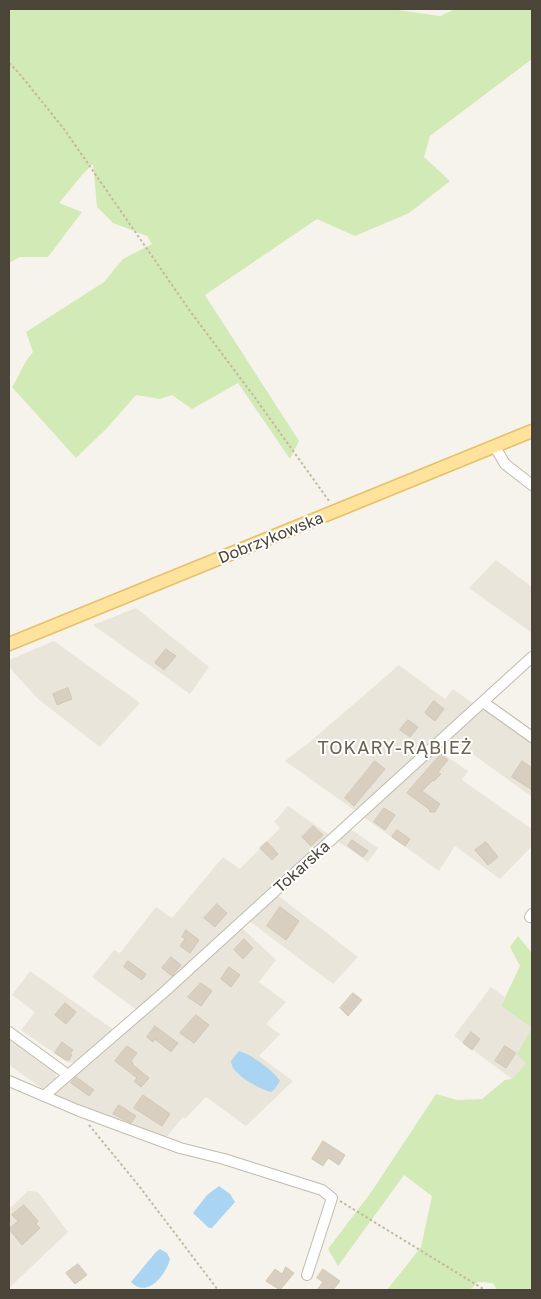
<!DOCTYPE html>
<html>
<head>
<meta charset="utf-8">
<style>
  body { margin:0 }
  #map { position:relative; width:541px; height:1299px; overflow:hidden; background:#f6f3ec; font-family:"Golos Text",sans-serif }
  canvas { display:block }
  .frame { position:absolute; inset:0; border:10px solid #4b4439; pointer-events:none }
</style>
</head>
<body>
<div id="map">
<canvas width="541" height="1299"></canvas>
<div class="frame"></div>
</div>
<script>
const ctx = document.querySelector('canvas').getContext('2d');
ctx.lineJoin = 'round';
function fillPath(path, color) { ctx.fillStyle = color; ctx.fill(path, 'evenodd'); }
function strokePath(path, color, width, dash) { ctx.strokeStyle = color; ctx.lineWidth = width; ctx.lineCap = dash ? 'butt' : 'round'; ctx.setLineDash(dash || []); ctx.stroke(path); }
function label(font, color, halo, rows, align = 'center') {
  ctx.font = font + ' "Golos Text",sans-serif'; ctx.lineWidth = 4; ctx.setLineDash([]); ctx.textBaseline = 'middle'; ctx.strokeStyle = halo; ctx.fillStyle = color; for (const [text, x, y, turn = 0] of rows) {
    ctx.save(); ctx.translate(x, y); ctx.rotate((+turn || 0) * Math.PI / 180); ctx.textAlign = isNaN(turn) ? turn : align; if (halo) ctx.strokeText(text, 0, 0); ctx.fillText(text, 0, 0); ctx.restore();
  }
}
fillPath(new Path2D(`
  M496,560l36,27v46l-63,-45z
  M136,608l73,59 -19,27 -97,-69z
  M54,641l86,62 -40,44 -62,-48 -29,-32v-7z
  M399,665l46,34 8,-10 22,16 -118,107 -72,-51 26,-20z
  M487,703l45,32v62l-83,-60z
  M436,749l32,22 -6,9 70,49v17l-32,33 -45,-33 -16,25 -77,-55z
  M288,806l43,30 -194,174 -45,-33 22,-27 6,3 36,-46 16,11 51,-61 17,12 40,-41 -6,-6z
  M349,828l29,20 -10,14 -32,-22z
  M276,894l82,63 -25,27 -85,-64z
  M240,926l36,34 -17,22 27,20 -20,22 14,10 -21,22 34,25 -47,45 -40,-29 -21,22 -2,-2 -18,22 -116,-44z
  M30,971l84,59 -38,33 -9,-1 -46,-32 14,-18 -23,-17z
  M491,987l14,10 -4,9 31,22 -4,8 -2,27 -14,16 -58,-43z
  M9,1038l47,33v7l-13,11 -34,-24z
  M28,1191l10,1 30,40 -59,56v-79z`), '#eae5da');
fillPath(new Path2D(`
  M9,9h382l49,7 15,-7h77v50l-102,77 -6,21 26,24 -41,32 -54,23 -38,-17 -112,76 94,146 -9,18 -52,-76 -46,26 -20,-14 -12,4 -24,-4 -29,33 -31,30 -64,-71c8,-12 11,-24 21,-35l-7,-20 78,-50 19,-23 29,-15 -5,-8 -34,-13 -16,-16 -4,-43 -11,11 -23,28 23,9 -34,45h-28l-11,6z
  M518,936l14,17v337h-35l-4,-7 -15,-1 -8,8h-83l34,-43 11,-51 -28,-21 -66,91 -10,-17 44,-58 64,-97 21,6 25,-1 23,-19 7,-1 14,-16 -9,-9 15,-26 -31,-22 19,-40 -10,-19z`), '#d2eab5');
fillPath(new Path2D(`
  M239,1051c12,3 35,20 41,30l-6,9 -3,2c-12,-3 -40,-18 -40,-31z
  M219,1186l11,8 5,8 -23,26h-3l-16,-15 14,-18z
  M160,1249l7,4 3,6c-4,16 -23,40 -39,23l25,-30z`), '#a9d4f2');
const building = new Path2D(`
  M166,649l10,7 -12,14 -9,-7z
  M68,688l4,11 -15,6 -4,-11z
  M434,701l10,8 -9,12 -10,-8z
  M408,720l10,7 -8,10 -10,-7z
  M441,754l7,6 -10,12 3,2 -7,7 -1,-1 -11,11 18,13 -5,8h-5l-1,-3 -22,-16z
  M375,761l10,8 -31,37 -9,-8z
  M522,761l10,7v22l-20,-13z
  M384,808l11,7 -10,15 -11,-8z
  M313,826l10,9 -12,11 -9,-9z
  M397,830l13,9 -5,7 -13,-9z
  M352,840l16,11 -5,6 -15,-11z
  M267,842l11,12 -6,6 -12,-12z
  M486,842l12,15 -10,8 -13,-15z
  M217,904l10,9 -12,14 -11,-9z
  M280,907l19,14 -13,19 -19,-14z
  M186,930l13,10 -9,13 -10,-7 5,-7 -3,-2z
  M244,939l9,9 -10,11 -9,-9z
  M171,957l10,8 -9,11 -10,-8z
  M128,961l18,13 -4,6 -18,-13z
  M229,967l11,8 -9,12 -10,-8z
  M201,983l11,8 -11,15 -13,-9z
  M353,993l9,7 -14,16 -8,-8z
  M65,1003l11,9 -10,12 -11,-9z
  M196,1015l13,10 -15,18 -14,-10z
  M155,1026l23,17 -7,9 -16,-13 -2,3 -6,-5z
  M471,1032l9,7 -8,11 -9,-7z
  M62,1042l11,8 -3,4 2,1 -3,5h-3l-11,-7z
  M127,1046l10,7 -6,8 2,2 -1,1 17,14 -8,9 -7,-6 3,-3 -22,-17z
  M505,1046l11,7 -10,15 -11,-7z
  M76,1077l18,13 -5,6 -18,-13z
  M143,1095l27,19 -8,12 -28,-18z
  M119,1105l17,11 -5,7 -18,-9z
  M323,1141l22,14 -6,10 -11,-7 -5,8 -11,-7z
  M24,1205l14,16 -2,3 4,4 -18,17 -13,-16 9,-8 -6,-6z
  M78,1264l9,11 -12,9 -9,-11z
  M286,1267l8,6 -14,17 -14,-9 9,-12 7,5z
  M323,1269l17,12 -7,9h-16l6,-8 -6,-4z`);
fillPath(building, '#d8cfc1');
strokePath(building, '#d3c7b4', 1);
const minor = new Path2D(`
  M495,447l10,17 27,21
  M483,702l49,35
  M530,917l2,-3
  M9,1032l59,43
  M9,1081l68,29 103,38 44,11 98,31 10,8 -25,77
  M44,1096l118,-102 370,-337`);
const major = new Path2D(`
  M9,644l523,-213`);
strokePath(minor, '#c2bbae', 12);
strokePath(major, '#e6c16a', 15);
strokePath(new Path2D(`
  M9,63l9,9 46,57 126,182 63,84 76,106
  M89,1125l50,61 79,104
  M340,1201l145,89`), '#c4b79f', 2, [2.5, 2.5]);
strokePath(minor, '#fff', 10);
strokePath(major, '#ffe39c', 12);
label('16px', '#4b4439', '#fff', [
  ["Dobrzykowska",271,538,-22],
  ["Tokarska",302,867,-42]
]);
ctx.letterSpacing = '1px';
label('18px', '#6e6250', '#fff', [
  ["TOKARY-RĄBIEŻ",395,748]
]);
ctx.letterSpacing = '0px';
</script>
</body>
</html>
